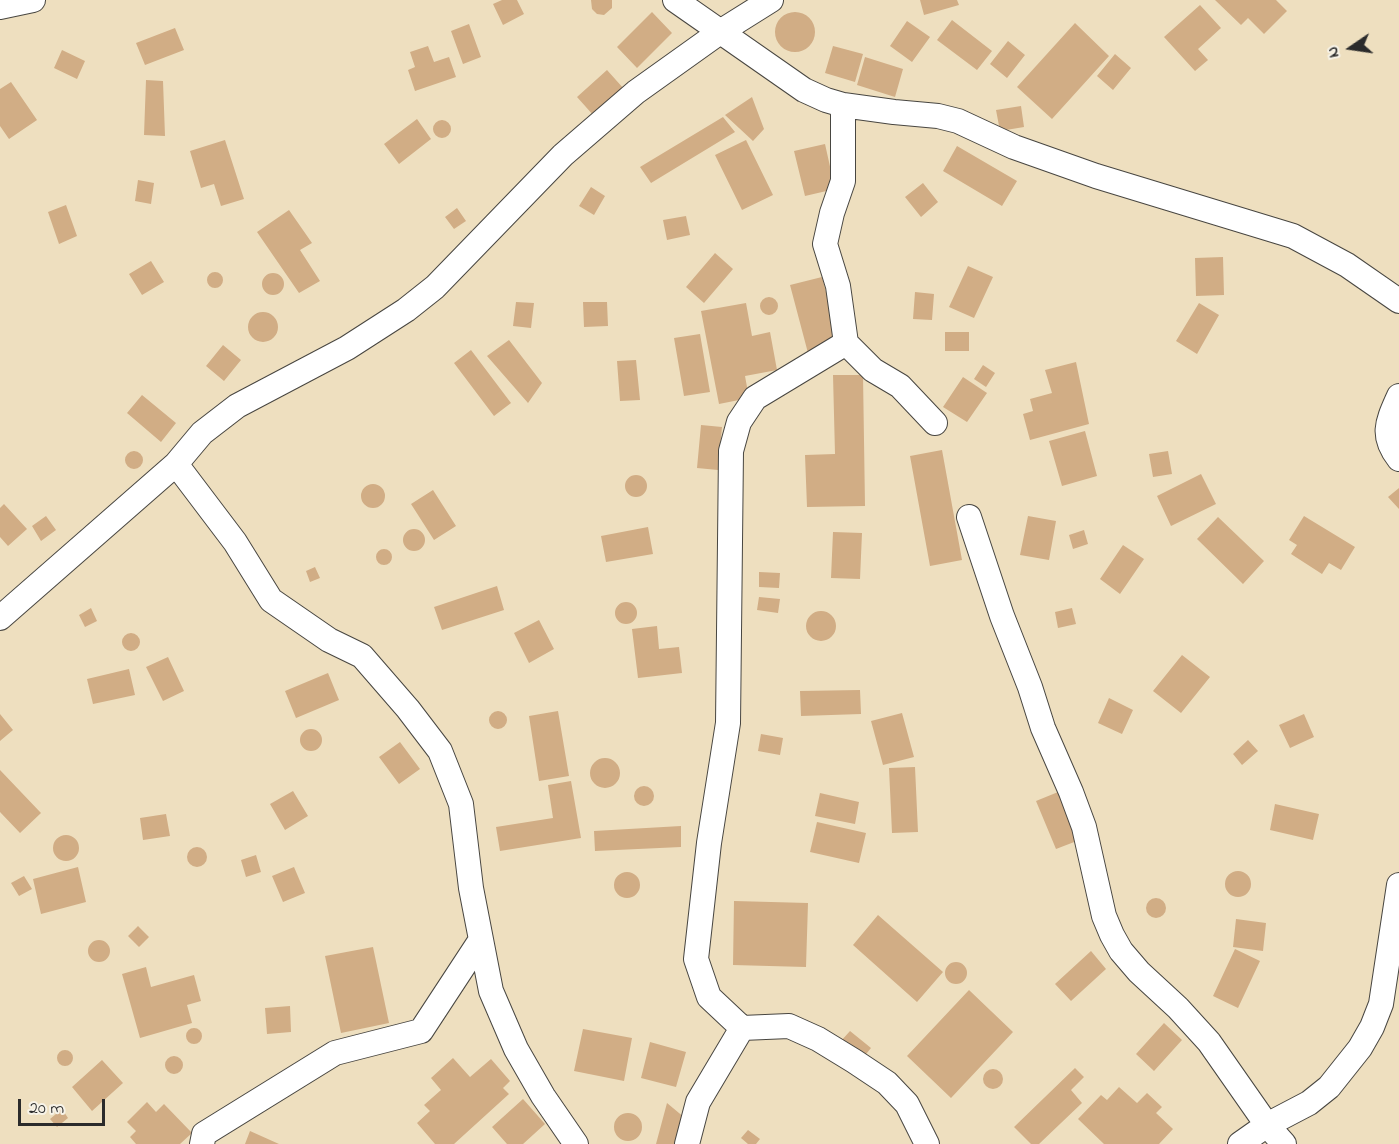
<!DOCTYPE html>
<html>
<head>
<meta charset="utf-8">
<style>
  body { margin:0 }
  #map { position:relative; width:1399px; height:1144px; overflow:hidden; background:#eedfbf; font-family:"Indie Flower",sans-serif }
  canvas { display:block }
  .north { position:absolute; left:1321px; top:18px; width:60px; height:60px; -webkit-text-stroke:4px #f7f3e8; paint-order:stroke; rotate:257deg; font-size:16px; font-weight:700; line-height:24px; text-align:center; color:#2b2b2b }
  .north::after { content:''; display:block; margin:auto; width:21px; height:27px; background:#2b2b2b; clip-path:polygon(50% 0,100% 100%,50% 72%,0 100%) }
  .scale { position:absolute; left:18px; top:1099px; width:87px; height:27px; box-sizing:border-box; border:3px solid #2b2b2b; border-top:0; padding-left:8px; font-size:18px; line-height:21px; white-space:nowrap; color:#2b2b2b; -webkit-text-stroke:4px #f7f3e8; paint-order:stroke }
</style>
</head>
<body>
<div id="map">
<canvas width="1399" height="1144"></canvas>
<div class="north">N</div>
<div class="scale">20 m</div>
</div>
<script>
const ctx = document.querySelector('canvas').getContext('2d');
ctx.lineJoin = 'round';
function fillPath(path, color) { ctx.fillStyle = color; ctx.fill(path, 'evenodd'); }
function strokePath(path, color, width, dash) { ctx.strokeStyle = color; ctx.lineWidth = width; ctx.lineCap = dash ? 'butt' : 'round'; ctx.setLineDash(dash || []); ctx.stroke(path); }
fillPath(new Path2D(`
  M502,0h15l7,14 -21,11 -10,-21z
  M591,0h21v8l-8,7 -7,-1 -5,-5z
  M920,0h37l2,5 -35,10z
  M1215,0h61l11,11 -23,23 -16,-16 -7,7z
  M1200,5l21,23 -23,21 10,11 -13,11 -31,-34z
  M775 32a20 20 0 1 1 40 0a20 20 0 1 1-40 0Z
  M652,12l20,21 -35,35 -20,-21z
  M952,20l40,31 -15,19 -40,-30z
  M907,21l23,16 -18,25 -22,-16z
  M1075,23l34,33 -57,63 -35,-32z
  M469,24l12,33 -18,7 -12,-33z
  M175,28l9,22 -39,15 -9,-22z
  M1008,41l17,14 -18,23 -17,-14z
  M428,46l6,16 15,-5 7,20 -41,14 -7,-21 7,-3 -5,-15z
  M833,46l30,8 -8,28 -30,-9z
  M62,50l23,11 -8,18 -23,-11z
  M1115,54l16,14 -18,22 -16,-14z
  M865,57l38,12 -8,28 -38,-12z
  M607,70l17,19 -30,27 -17,-19z
  M146,80l17,1 2,55 -21,-1z
  M11,82l26,38 -28,19 -9,-13v-37z
  M752,97l12,32 -11,12 -28,-26z
  M1021,106l3,21 -24,4 -4,-21z
  M723,117l12,15 -84,51 -11,-16z
  M417,119l14,20 -32,25 -15,-20z
  M433 129a9 9 0 1 1 18 0a9 9 0 1 1-18 0Z
  M225,140l19,59 -23,7 -7,-22 -13,4 -11,-37z
  M746,140l27,55 -31,15 -27,-55z
  M825,144l10,45 -30,7 -11,-45z
  M957,146l60,35 -15,25 -59,-35z
  M138,180l16,3 -3,21 -16,-3z
  M923,183l15,19 -17,15 -16,-20z
  M591,187l14,9 -11,19 -15,-9z
  M66,205l11,31 -18,8 -11,-32z
  M457,208l9,13 -12,8 -9,-12z
  M289,210l23,33 -12,7 20,31 -21,12 -42,-61z
  M686,216l4,19 -23,5 -4,-20z
  M715,253l18,16 -29,34 -18,-16z
  M1223,257l1,38 -28,1 -1,-38z
  M151,261l13,21 -22,13 -13,-21z
  M968,266l25,11 -19,41 -25,-11z
  M207 280a8 8 0 1 1 16 0a8 8 0 1 1-16 0Z
  M262 284a11 11 0 1 1 22 0a11 11 0 1 1-22 0Z
  M822,277l18,68 -32,8 -18,-68z
  M915,292l19,2 -2,26 -19,-1z
  M760 306a9 9 0 1 1 18 0a9 9 0 1 1-18 0Z
  M516,302l18,1 -3,25 -18,-2z
  M583,302h24l1,24 -24,1z
  M746,303l6,33 18,-4 7,38 -32,6 4,22 -30,6 -18,-93z
  M1199,303l20,12 -22,39 -21,-13z
  M248 327a15 15 0 1 1 30 0a15 15 0 1 1-30 0Z
  M945,332h24v19h-24z
  M700,334l10,58 -26,4 -10,-58z
  M509,340l33,43 -14,20 -41,-47z
  M223,345l18,15 -17,21 -18,-15z
  M471,350l40,53 -17,13 -40,-53z
  M636,360l4,40 -20,1 -3,-40z
  M1076,362l13,62 -59,16 -7,-26 10,-3 -3,-12 22,-6 -7,-23z
  M983,365l12,8 -9,14 -12,-8z
  M833,375h30l2,131 -58,1 -2,-52 30,-1z
  M963,377l24,16 -20,29 -24,-15z
  M142,395l34,28 -15,19 -34,-29z
  M701,425l21,2 -4,43 -21,-2z
  M1085,431l12,45 -35,10 -13,-45z
  M942,450l20,110 -32,6 -20,-110z
  M1168,451l4,23 -19,3 -4,-23z
  M125 460a9 9 0 1 1 18 0a9 9 0 1 1-18 0Z
  M1201,474l15,30 -45,22 -14,-30z
  M625 486a11 11 0 1 1 22 0a11 11 0 1 1-22 0Z
  M361 496a12 12 0 1 1 24 0a12 12 0 1 1-24 0Z
  M1399,488v21l-11,-12z
  M433,490l23,36 -22,14 -23,-36z
  M4,504l23,25 -19,17 -8,-9v-29z
  M46,516l10,14 -15,11 -9,-15z
  M1028,516l28,5 -7,39 -29,-5z
  M1304,516l51,31 -14,23 -12,-7 -7,11 -31,-20 6,-9 -8,-5z
  M1218,517l46,44 -21,23 -46,-45z
  M648,527l5,27 -47,8 -5,-26z
  M403 540a11 11 0 1 1 22 0a11 11 0 1 1-22 0Z
  M1084,530l4,14 -15,5 -4,-14z
  M833,532l29,1 -2,46 -29,-1z
  M1123,545l21,14 -24,35 -20,-15z
  M376 557a8 8 0 1 1 16 0a8 8 0 1 1-16 0Z
  M315,567l5,11 -10,4 -4,-11z
  M759,572l21,1 -1,15 -20,-1z
  M497,586l7,24 -62,20 -8,-23z
  M759,597l21,2 -2,14 -21,-3z
  M615 613a11 11 0 1 1 22 0a11 11 0 1 1-22 0Z
  M91,608l6,13 -12,6 -6,-12z
  M1072,608l4,16 -18,4 -3,-16z
  M806 626a15 15 0 1 1 30 0a15 15 0 1 1-30 0Z
  M539,620l15,29 -25,14 -15,-30z
  M657,626l2,23 20,-2 3,26 -44,5 -6,-49z
  M122 642a9 9 0 1 1 18 0a9 9 0 1 1-18 0Z
  M1182,655l28,22 -29,36 -28,-22z
  M168,657l16,34 -21,10 -17,-34z
  M129,669l6,26 -42,9 -6,-25z
  M328,673l11,27 -43,18 -11,-27z
  M860,690l1,24 -60,2 -1,-25z
  M1109,698l24,12 -11,24 -24,-11z
  M489 720a9 9 0 1 1 18 0a9 9 0 1 1-18 0Z
  M558,711l11,65 -30,5 -10,-65z
  M902,713l12,44 -31,8 -12,-44z
  M0,714l13,16 -13,11z
  M1304,714l10,23 -24,11 -11,-23z
  M300 740a11 11 0 1 1 22 0a11 11 0 1 1-22 0Z
  M761,734l22,4 -3,17 -22,-4z
  M1248,740l10,11 -16,14 -9,-11z
  M400,742l20,27 -21,15 -20,-27z
  M590 773a15 15 0 1 1 30 0a15 15 0 1 1-30 0Z
  M915,767l3,65 -26,1 -3,-65z
  M0,770l41,43 -21,20 -20,-21z
  M571,781l10,57 -81,13 -4,-24 57,-9 -5,-33z
  M634 796a10 10 0 1 1 20 0a10 10 0 1 1-20 0Z
  M1063,790l19,49 -26,10 -20,-48z
  M293,791l15,25 -23,14 -15,-26z
  M820,793l39,9 -4,22 -40,-8z
  M1275,804l44,10 -6,26 -43,-10z
  M166,814l4,22 -27,4 -3,-22z
  M817,822l49,11 -7,30 -49,-11z
  M681,826v21l-86,4 -1,-20z
  M53 848a13 13 0 1 1 26 0a13 13 0 1 1-26 0Z
  M187 857a10 10 0 1 1 20 0a10 10 0 1 1-20 0Z
  M256,855l5,17 -15,5 -5,-17z
  M78,867l8,35 -45,12 -8,-35z
  M294,867l11,26 -22,9 -11,-26z
  M1225 884a13 13 0 1 1 26 0a13 13 0 1 1-26 0Z
  M614 885a13 13 0 1 1 26 0a13 13 0 1 1-26 0Z
  M24,876l8,13 -13,7 -8,-13z
  M1146 908a10 10 0 1 1 20 0a10 10 0 1 1-20 0Z
  M734,901l74,2 -2,64 -73,-2z
  M878,915l65,57 -26,30 -64,-57z
  M1236,919l30,4 -3,28 -30,-4z
  M138,926l11,11 -10,10 -11,-11z
  M88 951a11 11 0 1 1 22 0a11 11 0 1 1-22 0Z
  M373,947l16,76 -48,10 -16,-77z
  M1235,949l25,12 -22,47 -25,-12z
  M1091,951l15,18 -35,32 -16,-17z
  M945 973a11 11 0 1 1 22 0a11 11 0 1 1-22 0Z
  M146,967l5,20 43,-12 7,26 -14,4 5,18 -52,15 -18,-64z
  M969,990l44,42 -62,66 -44,-42z
  M290,1006l1,26 -24,2 -2,-26z
  M1164,1023l18,17 -28,31 -18,-17z
  M186 1036a8 8 0 1 1 16 0a8 8 0 1 1-16 0Z
  M583,1029l49,9 -8,43 -50,-10z
  M850,1031l21,17 -9,11 -21,-18z
  M650,1042l36,10 -10,35 -35,-9z
  M57 1058a8 8 0 1 1 16 0a8 8 0 1 1-16 0Z
  M165 1065a9 9 0 1 1 18 0a9 9 0 1 1-18 0Z
  M453,1058l17,19 21,-18 19,22 -7,7 6,6 -55,50h-19l-18,-21 13,-12 -6,-6 17,-15 -10,-12z
  M102,1060l21,23 -31,28 -20,-24z
  M1075,1068l9,9 -13,13 11,13 -43,41h-8l-17,-17z
  M983 1079a10 10 0 1 1 20 0a10 10 0 1 1-20 0Z
  M1119,1087l18,16 10,-10 15,14 -6,6 17,16 -14,15h-55l-26,-25 23,-24 6,5z
  M523,1099l22,25 -22,20h-16l-15,-17z
  M147,1102l9,10 8,-8 28,29 -12,11h-44l-6,-7 6,-6 -9,-9z
  M667,1103l18,15 -4,26h-25z
  M62,1109l6,9 -11,9 -7,-8z
  M614 1127a14 14 0 1 1 28 0a14 14 0 1 1-28 0Z
  M748,1130l12,9 -4,5h-8l-7,-6z
  M250,1131l29,13h-34z`), '#d1ad85');
const street = new Path2D(`
  M675,0l129,90 22,10 17,5 51,7 44,4 20,5 56,26 82,29 197,60 54,29 52,36
  M0,7l33,-7
  M846,343l27,27 27,16 35,37
  M1399,396c-11,25 -19,39 0,63
  M176,464l59,78 36,58 58,40 33,16 46,53 32,42 21,53 10,84 20,103 25,58 27,47 33,48
  M969,517l33,99 28,71 13,41 28,64 13,35 20,89 8,19 9,16 18,21 39,36 31,34 58,83 17,19
  M0,618l176,-154 26,-31 35,-27 110,-58 59,-38 29,-23 128,-132 73,-63 84,-60 51,-32
  M742,1028l47,-2 29,13 36,22 33,22 20,21 20,40
  M202,1144l2,-10 131,-81 86,-22 59,-90
  M687,1144l11,-42 44,-74 -33,-31 -13,-38 13,-116 19,-120 3,-272 8,-29 16,-24 91,-55 -8,-57 -13,-42 7,-31 11,-32v-76
  M1240,1144l27,-19 42,-22 20,-16 31,-39 12,-21 9,-23 18,-119`);
strokePath(street, '#484641', 26);
strokePath(street, '#fff', 24);
</script>
</body>
</html>
